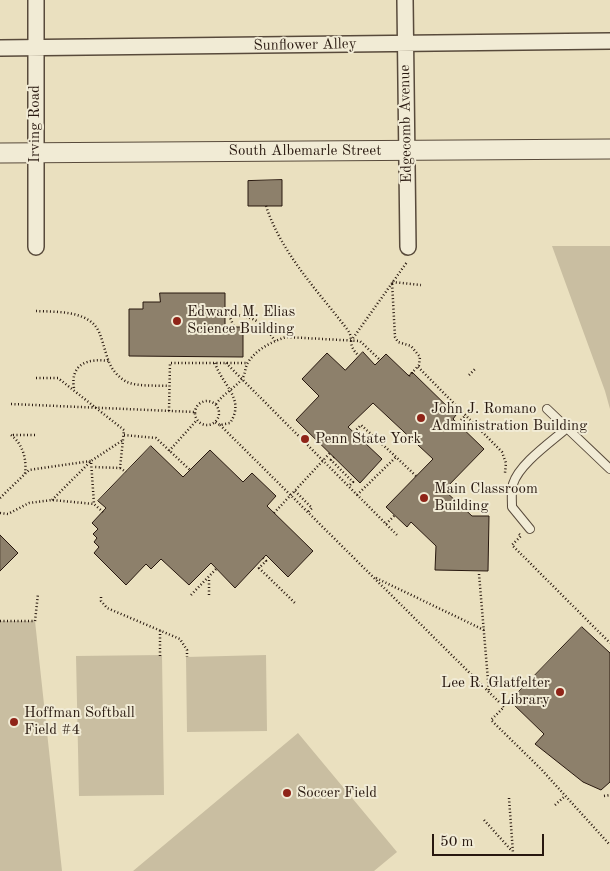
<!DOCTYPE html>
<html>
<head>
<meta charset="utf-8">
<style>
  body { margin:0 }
  #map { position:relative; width:610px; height:871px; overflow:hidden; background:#eae0bf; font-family:"Old Standard TT",serif }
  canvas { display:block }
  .scale { position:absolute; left:432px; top:834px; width:112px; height:22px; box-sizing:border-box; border:2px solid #28180f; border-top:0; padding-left:6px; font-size:15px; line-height:18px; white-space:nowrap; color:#28180f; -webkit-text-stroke:4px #f1ebd5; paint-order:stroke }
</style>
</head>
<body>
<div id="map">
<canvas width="610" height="871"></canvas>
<div class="scale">50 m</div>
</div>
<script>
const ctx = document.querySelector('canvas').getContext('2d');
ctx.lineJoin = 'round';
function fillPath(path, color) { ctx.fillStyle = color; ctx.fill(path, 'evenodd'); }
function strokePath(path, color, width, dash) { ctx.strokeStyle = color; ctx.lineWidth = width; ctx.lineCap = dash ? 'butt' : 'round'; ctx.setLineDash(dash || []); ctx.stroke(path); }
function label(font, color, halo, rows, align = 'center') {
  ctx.font = font + ' "Old Standard TT",serif'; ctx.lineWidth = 4; ctx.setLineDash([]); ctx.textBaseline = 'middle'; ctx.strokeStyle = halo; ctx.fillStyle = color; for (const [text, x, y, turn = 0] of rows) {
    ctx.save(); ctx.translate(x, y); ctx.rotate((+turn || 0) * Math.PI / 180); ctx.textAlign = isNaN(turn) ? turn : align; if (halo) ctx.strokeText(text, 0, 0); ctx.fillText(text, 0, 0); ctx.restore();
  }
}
fillPath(new Path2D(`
  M552,246h58v163l-5,-18z
  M0,621h35l27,250h-62z
  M162,655l2,140 -85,1 -3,-140z
  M266,655l1,76 -80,1 -1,-75z
  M298,733l99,119 -23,19h-241z`), '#c9bea1');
const building = new Path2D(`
  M282,180v26h-34v-25z
  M160,293h65v34h18v30l-114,-1v-47h14v-7h17z
  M363,352l12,13 11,-11 23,22 3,-4 44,43 -3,4 31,30 -40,41 28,26h17l-1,55 -53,-1 1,-24 -25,-24 -4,5 -21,-20 47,-48 -60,-56 -25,24 34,32 -22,24 -64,-63 23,-24 -17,-17 25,-26 18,17z
  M151,446l32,31 27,-27 33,32 9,-9 24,23 -9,10 46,45 -25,26 -22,-22 -31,33 -24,-25 -22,22 -28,-26 -10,10 -5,-5 -20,21 -32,-32 5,-6 -5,-5 3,-4 -4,-4 5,-5 -6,-6 14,-15 -8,-7z
  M0,535l18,18 -18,18z
  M582,627l28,26v129l-9,8 -18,-8 -48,-38 9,-10 -34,-33z`);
fillPath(building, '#8d806b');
strokePath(building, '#28180f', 1);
const service = new Path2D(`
  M547,409l63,60
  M530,529l-18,-22c0,-7 -1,-15 1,-23 6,-20 38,-42 54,-56`);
const minor = new Path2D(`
  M36,0v247
  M405,0l3,247
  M0,48l610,-7`);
const tertiary = new Path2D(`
  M0,153l610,-4`);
strokePath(service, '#584a3b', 10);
strokePath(minor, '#584a3b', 18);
strokePath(tertiary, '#584a3b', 21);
strokePath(new Path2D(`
  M266,206c16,48 51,84 81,123 8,10 -1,15 12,27
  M36,311c20,1 53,-1 63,21 4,9 6,20 10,30 3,8 10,16 18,20 12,5 29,3 42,4
  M225,314c26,2 35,4 50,27
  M229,315l5,12
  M351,341l56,-79
  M215,363c7,22 31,36 15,60l-10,2 -5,-3
  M226,363l172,173
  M418,367l84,85 4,11 -1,10
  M469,375l7,-7
  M409,376l10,-11 1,-8 -9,-11 -13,-4 -3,-5 -3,-55 29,3
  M36,378h22l66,52 -4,38 -27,-1
  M74,388c-4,-24 14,-30 35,-27
  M195 413a12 12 0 1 1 24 0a12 12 0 1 1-24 0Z
  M11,404l184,8
  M216,404c8,-11 19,-16 26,-25 3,-4 3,-10 5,-15 8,-14 24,-22 39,-27l74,4 20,19
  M169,411l1,-48h78
  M220,425l284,282 -13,13 50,49 69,76
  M456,425l10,-10
  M354,432l7,-7 33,30
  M11,435c12,9 16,25 14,39
  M13,435h24
  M124,435l32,3 34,32
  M169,451l28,-31
  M395,456l21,20
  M334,457l-3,3 22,22 -4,4
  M120,468l6,4
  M295,491l17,17 -4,4
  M357,495l39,-38
  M0,498l29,-28 62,-9 3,43
  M52,500l39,-39 32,-21
  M0,513l8,1 21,-11 23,-3 42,4 9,8
  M274,513l56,-60
  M386,524l9,-9
  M519,534l2,2 -9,9 98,98
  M263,558l3,3 -7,7 37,36
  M479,574l10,118
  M376,578l108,52
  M191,595l25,-26
  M209,595v-17
  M101,597v4l6,7 73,31 7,11v7
  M0,621h35l3,-27
  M160,656v-26
  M604,796l6,-1
  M509,798l4,55
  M555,805l10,-9
  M484,820l28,31`), '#28180f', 2.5, [1, 2.5]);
strokePath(service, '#f1ebd5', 8);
strokePath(minor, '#f1ebd5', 15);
strokePath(tertiary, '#f1ebd5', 19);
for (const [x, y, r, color] of [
  [177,321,5,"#8f2418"],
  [421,418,5,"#8f2418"],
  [305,439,5,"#8f2418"],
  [424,498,5,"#8f2418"],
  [560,692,5,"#8f2418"],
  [14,722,5,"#8f2418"],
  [287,793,5,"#8f2418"]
]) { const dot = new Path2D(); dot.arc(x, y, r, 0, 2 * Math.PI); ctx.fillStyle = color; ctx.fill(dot); strokePath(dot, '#f1ebd5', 2); }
label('15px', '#28180f', '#f1ebd5', [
  ["Sunflower Alley",305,45,-1],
  ["Irving Road",35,124,-90],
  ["Edgecomb Avenue",406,124,-91],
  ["South Albemarle Street",305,151]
]);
label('15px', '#28180f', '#f1ebd5', [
  ["Edward M. Elias",187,312],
  ["Science Building",187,329],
  ["John J. Romano",431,409],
  ["Administration Building",431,426],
  ["Penn State York",315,439],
  ["Main Classroom",434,489],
  ["Building",434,506],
  ["Lee R. Glatfelter",550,683,"right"],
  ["Library",550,700,"right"],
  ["Hoffman Softball",24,713],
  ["Field #4",24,730],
  ["Soccer Field",297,793]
], 'left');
</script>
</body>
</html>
